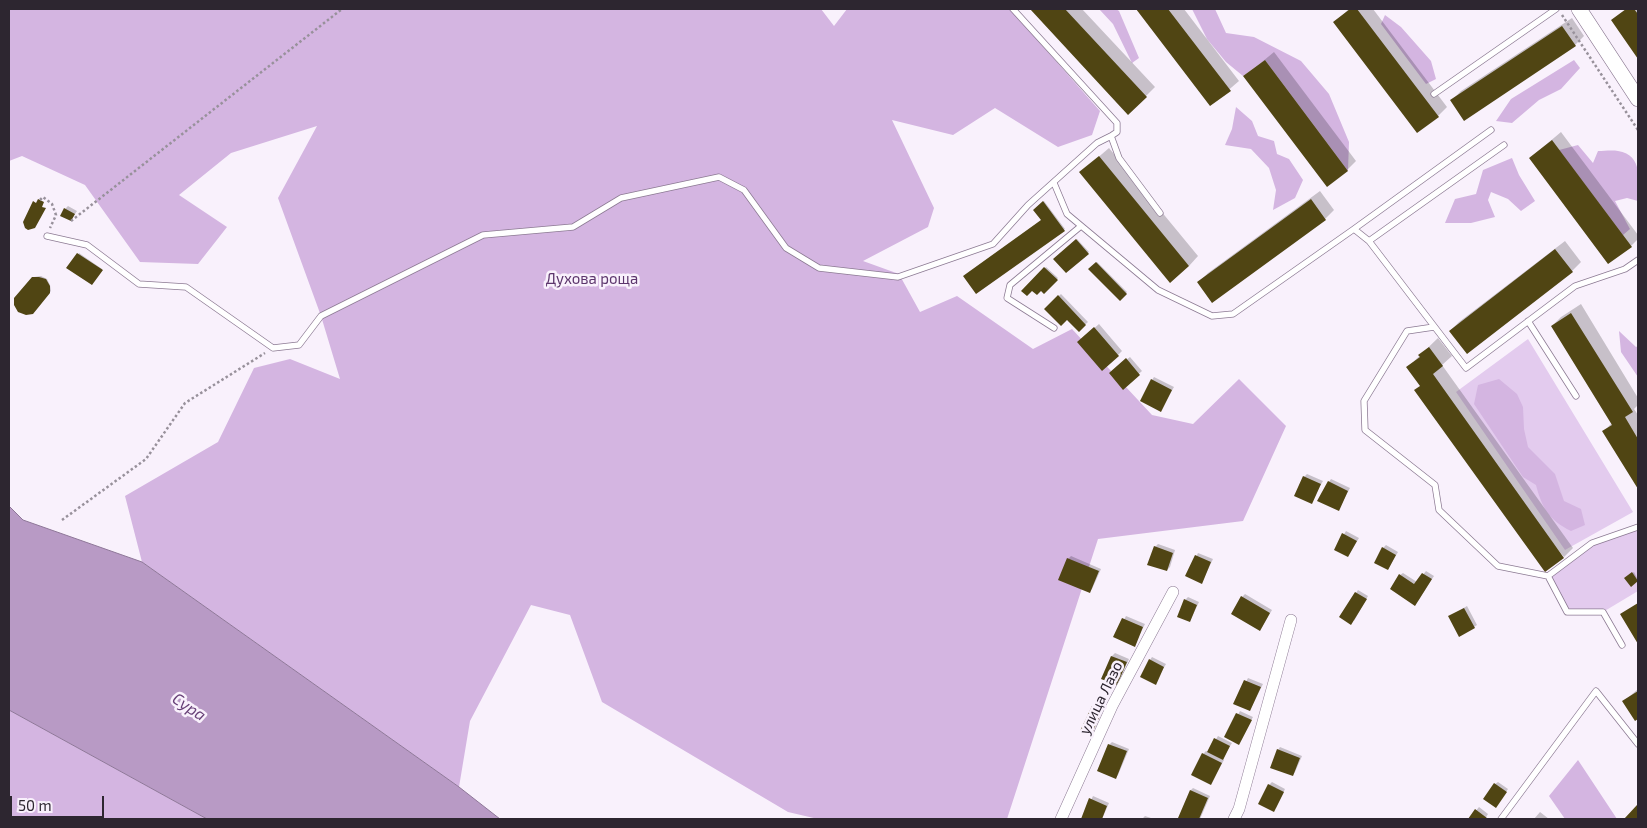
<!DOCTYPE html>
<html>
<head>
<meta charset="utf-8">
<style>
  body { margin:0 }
  #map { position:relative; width:1647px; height:828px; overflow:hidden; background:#f9f1fc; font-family:"Exo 2",sans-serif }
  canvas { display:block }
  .frame { position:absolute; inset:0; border:10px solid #2d2630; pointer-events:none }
  .scale { position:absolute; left:10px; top:796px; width:94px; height:22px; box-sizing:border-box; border:2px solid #2d2630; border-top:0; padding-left:6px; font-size:15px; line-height:18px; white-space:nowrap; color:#2d2630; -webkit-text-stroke:4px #f9f1fc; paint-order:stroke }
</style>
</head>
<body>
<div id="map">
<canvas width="1647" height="828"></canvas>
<div class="frame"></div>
<div class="scale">50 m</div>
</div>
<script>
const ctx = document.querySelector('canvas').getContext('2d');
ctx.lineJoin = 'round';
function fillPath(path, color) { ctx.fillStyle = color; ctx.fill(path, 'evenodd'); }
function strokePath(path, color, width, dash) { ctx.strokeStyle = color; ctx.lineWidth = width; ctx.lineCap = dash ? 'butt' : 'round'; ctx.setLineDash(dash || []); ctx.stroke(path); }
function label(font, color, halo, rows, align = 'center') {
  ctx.font = font + ' "Exo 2",sans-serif'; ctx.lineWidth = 5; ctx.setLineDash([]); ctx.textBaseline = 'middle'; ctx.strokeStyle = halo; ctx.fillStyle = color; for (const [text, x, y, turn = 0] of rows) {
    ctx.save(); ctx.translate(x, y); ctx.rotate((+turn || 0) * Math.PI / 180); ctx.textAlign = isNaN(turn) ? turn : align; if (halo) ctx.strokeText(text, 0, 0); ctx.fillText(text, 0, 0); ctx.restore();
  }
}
fillPath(new Path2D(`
  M1528,339l105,173 -68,38 -109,-158z
  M1638,527v64l-35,21h-36l-19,-36 44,-33z`), '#e3cbee');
fillPath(new Path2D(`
  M9,9h812l13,17 13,-17h163l90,102 -8,24 -34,12 -63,-39 -42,27 -61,-15 42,88 -6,19 -65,34 36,13 21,38 37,-16 76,53 39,-20 80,86 41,9 46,-45 47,47 -43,95 -145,18 -91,280h-189l-30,-7 -186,-110 -32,-87 -39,-10 -61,116 -11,66 -317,-225 -17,-66 93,-54 36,-74 36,-9 50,20 -19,-63 -43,-118 39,-72 -86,27 -52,42 48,32 -29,37 -58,-2 -55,-77 -63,-29 -13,5z
  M1099,9h17l3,2 20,47 -7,5 -19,-39z
  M1192,9h23l11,24 28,4 47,24 28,33 20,48 -1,29 -83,-111 -22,16 -17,-14 -19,-23z
  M1385,15l16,12 30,34 5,18 -10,5 -45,-60z
  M1574,60l6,8 -19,21 -22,11 -27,23 -16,-2 15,-22z
  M1236,107l16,14 6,15 16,5 3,13 12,5 14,21 -8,18 -22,12 3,-20 -7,-22 -18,-19 -26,-4 7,-16z
  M1578,145l15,18 5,-12c6,0 14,-1 20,0 26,4 20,31 20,50l-11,-3 -12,3 15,28 -7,6 -64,-85z
  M1512,158l7,17 16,26 -14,10 -13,-12 -17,-7 -3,8 7,17 -24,6h-26l10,-24 21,-5 7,-24z
  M1619,331l17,16 2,-1v31l-17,-25z
  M1499,379l18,15 6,13 1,22 4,18 27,27 9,27 17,8 4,16 -14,6c-22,-11 -29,-23 -35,-46l-13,-8 -49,-73 4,-19z
  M9,710l198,109h-198z
  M1578,760l39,59h-52l-16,-23z`), '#d4b5e1');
const water = new Path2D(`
  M9,506l14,14 119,42 317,225 41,32h-293l-198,-109z`);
fillPath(water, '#b89ac5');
strokePath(water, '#8e7798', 1);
fillPath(new Path2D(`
  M1032,9h50l73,78 -26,26z
  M1138,9h46l55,72 -28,24z
  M1349,9h24l74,98 -9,9 -103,-94z
  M1627,9h11v48l-26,-37z
  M1572,18l12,18 -9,9 -123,55 9,-9z
  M1274,52l82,109 -9,9 -102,-94z
  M1561,132l77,103v4l-7,7 -101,-88z
  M1109,148l89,108 -9,10 -108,-94z
  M1320,191l14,19 -9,9 -126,63 9,-9z
  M1044,201l21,28 -89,63 67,-72 -8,-10z
  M68,206l9,5 -6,9 -6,-11z
  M1077,239l12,13 -23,20 -11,-13z
  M1565,241l16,21 -9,9 -122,60 9,-9z
  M79,253l23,16 -10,15 -24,-16z
  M1097,262l30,30 -7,7 -30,-30z
  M1046,267l12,11 -14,15 -3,-3 -18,1z
  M41,276l6,3 3,6 1,6 -19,21 -16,-14 18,-21z
  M1061,294l27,28 -9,8 -12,-12 -22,-9z
  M1581,304l57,94v7l-4,4 4,6v72l-34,-56 8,-8 -60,-97 9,-9z
  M1099,324l23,27 -4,4 -35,-17z
  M1438,338l14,18 -10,9 131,183 -9,9 -156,-190z
  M1130,357l12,14 -19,17 -10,-18z
  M1154,377l20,10 -13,23 -9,-30z
  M1307,474l16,7 -12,21 -7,-25z
  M1331,479l19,9 -11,21 -10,-27z
  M1346,531l13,7 -11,18 -13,-7z
  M1158,544l17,6 -5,17 -3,3 -12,-23z
  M1386,545l12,7 -10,17 -5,-21z
  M1198,553l15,6 -11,23 -15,-6z
  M1071,556l30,13 -9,20 -2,2 -22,-32z
  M1426,571l8,5 -16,25 -18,-26 3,-2 14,9z
  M1634,572l4,8 -7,5 -5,-7z
  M1358,590l10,6 -14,25 2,-28z
  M1245,594l27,16 -10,17 -20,-30z
  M1188,597l11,5 -9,19 -5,-21z
  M1467,606l10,19 -3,2 -24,-11z
  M1126,616l19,8 -11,22 -19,-9z
  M1115,653l14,6 -10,22 -3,3 -13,-6 9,-22z
  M1152,657l14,7 -11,19 -5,-23z
  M1248,678l15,6 -13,26 -15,-7z
  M1638,689v28l-3,2 -12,-17z
  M1095,704l9,4 -13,26 2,-27z
  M1240,711l13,6 -14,26 -13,-7z
  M1218,736l14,7 -10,16 2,1 -13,23 -8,-29 3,-3 2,1z
  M1112,742l17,7 -11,26 -3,3 -17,-7 12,-27z
  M1280,747l22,9 -7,16 -2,3 -15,-25z
  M1272,782l13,7 -9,19 -7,-23z
  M1498,782l10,7 -10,15 -3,-20z
  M1193,788l17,8 -10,23h-15l-6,-2 12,-27z
  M1093,796l16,7 -7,16h-20z
  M1638,805v14h-13z
  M1479,807l9,7 -3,5h-16z
  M1540,812l9,7h-15z
  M1145,816l9,3h-12z`), '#0003');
fillPath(new Path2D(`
  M1030,9h35l82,88 -19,18z
  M1136,9h32l63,82 -21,15z
  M1350,9h7l82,108 -22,16 -84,-111z
  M1626,9h8l4,5v45l-27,-39z
  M1562,26l14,20 -112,75 -14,-21z
  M1265,60l83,111 -21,16 -84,-111z
  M1552,140l80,107 -24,17 -79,-106z
  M1099,156l90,110 -19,17 -91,-111z
  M38,199l6,3 -2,5 4,1 -11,20 -7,2 -3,-2 -2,-6 10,-21 3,2z
  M1311,199l15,21 -114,83 -15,-21z
  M1043,201l22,30 -89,63 -13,-18 78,-56 -8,-10z
  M64,208l11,6 -4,7 -11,-5z
  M1076,239l13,15 -23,19 -13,-14z
  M1555,249l18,23 -106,82 -18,-23z
  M77,253l26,17 -11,15 -26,-17z
  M1096,262l31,32 -7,7 -32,-32z
  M1044,267l14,13 -14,14 -3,-3 -4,4 -5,-4 -5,5 -6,-5z
  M32,277h7l7,2 4,7v7l-17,21 -7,1 -8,-3 -4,-7v-7z
  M1058,295l28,30 -7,7 -12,-12 -6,6 -17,-17z
  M1571,313l62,99 -8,5 13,22v50l-36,-58 10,-6 -61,-99z
  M1094,327l25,29 -17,15 -25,-29z
  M1429,347l14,19 -10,8 131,184 -19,14 -131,-182 6,-4 -14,-19 14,-10 -2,-2z
  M1126,358l14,17 -17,15 -14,-17z
  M1151,379l21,11 -11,22 -21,-11z
  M1303,476l18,8 -9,20 -18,-8z
  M1328,481l20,10 -9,20 -22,-10z
  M1342,533l15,8 -9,16 -14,-7z
  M1154,546l19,7 -6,18 -20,-6z
  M1382,547l14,8 -8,15 -14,-7z
  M1195,555l16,7 -9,22 -17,-8z
  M1067,558l32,13 -9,22 -32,-13z
  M1632,572l6,9 -7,6 -7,-9z
  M1422,573l10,6 -17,27 -25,-17 9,-15 15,10z
  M1355,592l12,7 -16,26 -12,-8z
  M1241,596l29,17 -10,18 -29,-17z
  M1184,599l13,6 -7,17 -13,-5z
  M1638,603v41l-18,-30z
  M1464,608l11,20 -16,9 -11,-21z
  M1122,618l21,9 -8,20 -22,-10z
  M1111,656l16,6 -10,23 -16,-6z
  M1149,659l15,8 -8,18 -16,-8z
  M1244,680l17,7 -11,24 -17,-7z
  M1638,691v28l-3,2 -13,-20z
  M1092,706l10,5 -11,25 -11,-5z
  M1236,713l16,7 -13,25 -15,-8z
  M1214,738l16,8 -7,14 -16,-8z
  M1108,744l19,7 -11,28 -19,-8z
  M1277,749l23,9 -7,18 -23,-8z
  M1202,753l20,10 -11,22 -20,-10z
  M1494,783l13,9 -11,16 -13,-9z
  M1268,784l16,8 -10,20 -16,-8z
  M1190,790l18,8 -9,21h-17l-4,-1z
  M1089,798l18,8 -5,13h-21z
  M1637,805l1,14h-14z
  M1475,809l12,9 -1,1h-18z`), '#504513');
const service = new Path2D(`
  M1013,9l104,114v9l-6,4
  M1434,94l122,-85
  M1054,183l13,31 91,76 54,26 21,-2 121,-85 15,12 97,127 109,-82 50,-17 13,-9
  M1354,229l137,-99
  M47,236l40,9 52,39 47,3 87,61 26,-3 22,-29 162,-81 90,-8 48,-29 98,-21 25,13 42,58 33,20 79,9 95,-33 35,-39 69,-62 14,-7 8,22 41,55
  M1369,241l135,-96
  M1528,321l48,75
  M1434,327l-27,4 -43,70 1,29 70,55 4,25 59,56 50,10 44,-33 46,-16
  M1054,328l-47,-30 3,-13 71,-59
  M1548,576l19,36h36l19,33
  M1501,819l95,-128 42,53`);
const minor = new Path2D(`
  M1061,819l51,-113 61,-114
  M1234,819l5,-10 52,-189`);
const tertiary = new Path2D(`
  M1579,9l59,90`);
strokePath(service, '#8c7a93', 7);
strokePath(minor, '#8c7a93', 12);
strokePath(tertiary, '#8c7a93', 16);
strokePath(new Path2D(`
  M1562,15l76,115
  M40,200l3,-3 9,7 4,11 -6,13
  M71,221l271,-212
  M62,520l84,-61 39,-56 80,-50`), '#98919b', 2.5, [2.5, 2.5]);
strokePath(service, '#fff', 5.5);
strokePath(minor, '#fff', 11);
strokePath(tertiary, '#fff', 15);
label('15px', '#5c356c', '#f9f1fc', [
  ["Духова роща",592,279]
]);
label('15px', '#2d2630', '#f9f1fc', [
  ["улица Лазо",1101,698,-64]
]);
label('italic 16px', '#674077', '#f9f1fc', [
  ["Сура",189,707,34]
]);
</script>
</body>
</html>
